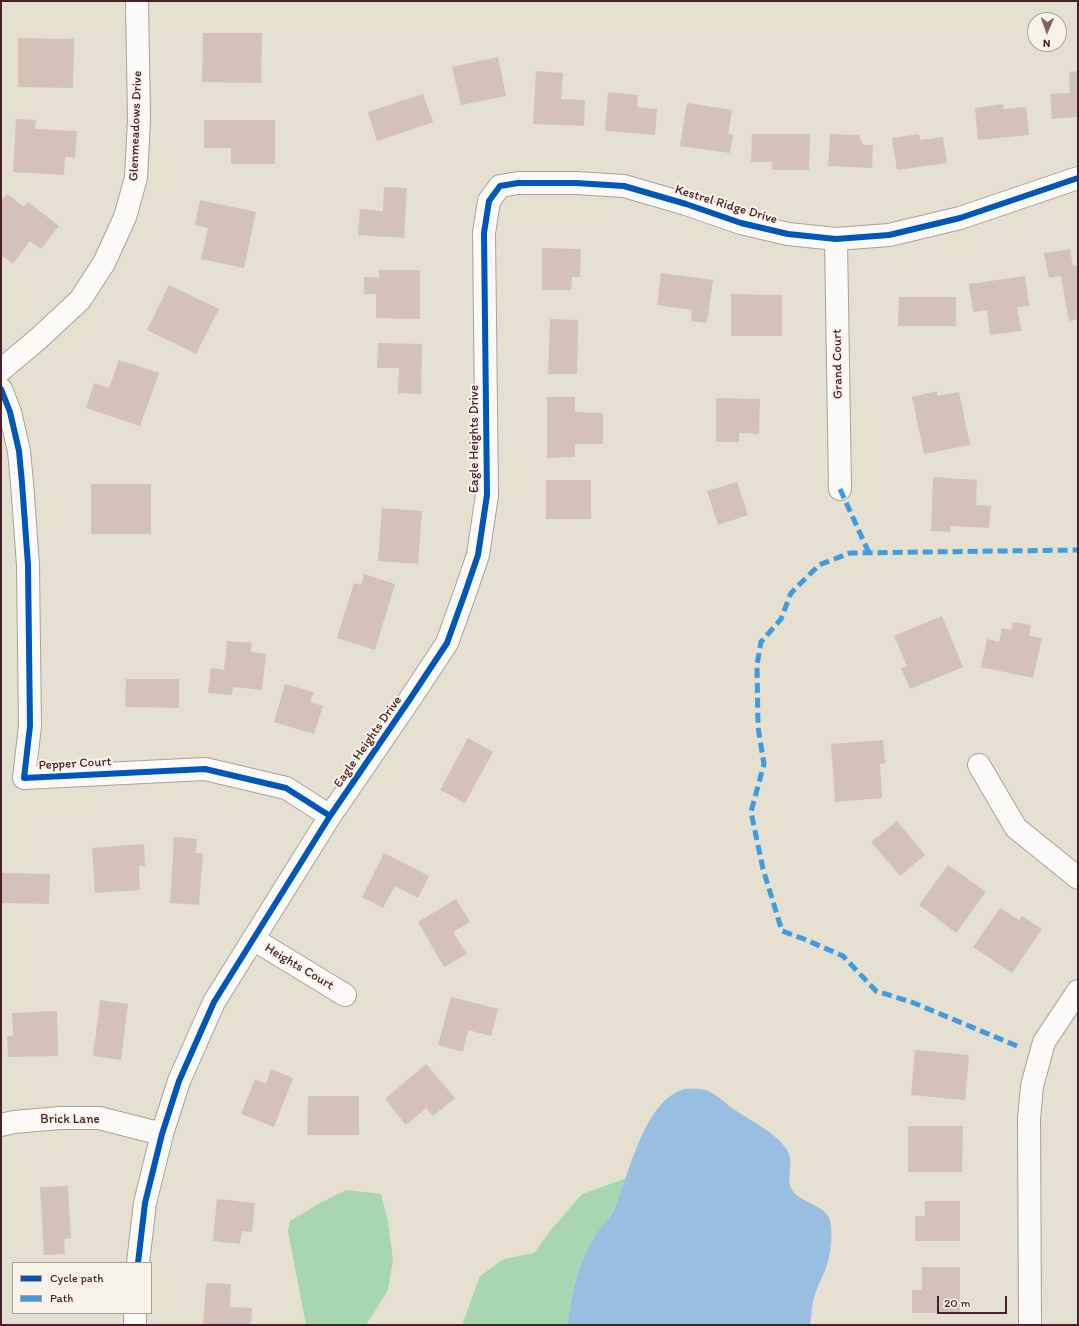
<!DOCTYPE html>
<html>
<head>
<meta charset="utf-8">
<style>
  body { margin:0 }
  #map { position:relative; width:1079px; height:1326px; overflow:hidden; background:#e5e0d0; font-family:Itim,sans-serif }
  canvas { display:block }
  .frame { position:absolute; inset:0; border:2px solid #4a1f2b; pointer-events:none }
  .legend { position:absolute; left:12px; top:1262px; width:140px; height:52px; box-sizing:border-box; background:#f7f3e8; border:1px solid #b29e9c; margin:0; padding:5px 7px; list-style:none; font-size:12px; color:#4a1f2b }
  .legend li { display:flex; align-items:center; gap:8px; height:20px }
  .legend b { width:20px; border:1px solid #b29e9c }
  .north { position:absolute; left:1027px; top:12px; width:40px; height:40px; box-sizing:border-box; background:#f7f3e8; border:1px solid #b29e9c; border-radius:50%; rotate:182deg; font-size:11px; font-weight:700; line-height:16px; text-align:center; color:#4a1f2b }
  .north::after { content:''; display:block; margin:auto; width:14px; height:18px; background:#806365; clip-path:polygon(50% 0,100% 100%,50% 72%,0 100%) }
  .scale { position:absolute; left:937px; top:1296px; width:70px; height:18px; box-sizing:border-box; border:2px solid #4a1f2b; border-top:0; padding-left:5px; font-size:12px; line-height:14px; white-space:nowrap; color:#4a1f2b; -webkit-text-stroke:3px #f7f3e8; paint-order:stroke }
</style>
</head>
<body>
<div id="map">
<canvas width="1079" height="1326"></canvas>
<div class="frame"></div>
<ul class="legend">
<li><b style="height:5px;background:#0057b8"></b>Cycle path</li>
<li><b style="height:5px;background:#409be1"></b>Path</li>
</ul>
<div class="north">N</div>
<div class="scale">20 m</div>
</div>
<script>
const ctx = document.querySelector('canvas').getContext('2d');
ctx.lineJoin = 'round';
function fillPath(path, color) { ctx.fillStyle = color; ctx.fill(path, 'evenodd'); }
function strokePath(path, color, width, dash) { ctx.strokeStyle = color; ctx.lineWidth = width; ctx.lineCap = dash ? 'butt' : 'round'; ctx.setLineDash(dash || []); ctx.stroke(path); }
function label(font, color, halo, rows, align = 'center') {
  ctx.font = font + ' Itim,sans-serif'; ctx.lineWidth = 4; ctx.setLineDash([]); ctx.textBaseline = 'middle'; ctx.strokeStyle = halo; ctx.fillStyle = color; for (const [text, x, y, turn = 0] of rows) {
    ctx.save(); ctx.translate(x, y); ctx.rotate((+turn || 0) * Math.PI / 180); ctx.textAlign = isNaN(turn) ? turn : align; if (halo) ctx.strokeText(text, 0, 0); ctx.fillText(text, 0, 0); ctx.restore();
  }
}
fillPath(new Path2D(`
  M627,1178c-7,16 -13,33 -23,47 -4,6 -10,11 -13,17 -14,25 -21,55 -23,83h-106l18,-49 24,-17 30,-6 16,-22 32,-37z
  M346,1190l35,4 7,28 5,38 -5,30 -22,35h-60l-18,-94 2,-10 30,-18z`), '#a7d6b0');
fillPath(new Path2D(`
  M684,1089c8,0 17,-1 24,2 11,5 18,13 27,19 17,12 46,25 54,44 4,11 -3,26 3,36 10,15 37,14 39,35 1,12 0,25 -3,36 -3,13 -11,24 -14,37 -3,9 -2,18 -4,27h-242c1,-23 11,-65 24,-84 6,-11 15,-19 21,-30 17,-35 29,-109 71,-122z`), '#98bfe0');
fillPath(new Path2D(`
  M203,33h59l-1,50 -59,-1z
  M18,38l56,1 -1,49 -55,-1z
  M498,57l8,39 -45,9 -9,-38z
  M536,71l27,2 -2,26 24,1 -1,26 -51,-2z
  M1078,71v46l-26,2 -2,-25 20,-1 -1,-21z
  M608,92l30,3 -1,12 20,2 -2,26 -50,-4z
  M423,94l10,28 -56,19 -9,-29z
  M687,103l45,7 -4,24 5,1 -3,18 -50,-7z
  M1003,104l1,5 22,-2 3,28 -51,5 -3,-32z
  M16,119l20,1 -1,9 42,2 -2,27 -10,-1 -1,18 -51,-3z
  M204,120h71v44h-44v-16h-27z
  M752,134h58l-1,36h-37v-8h-21z
  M830,134l29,1 4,10h10l-1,23 -44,-2z
  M919,134l1,6 23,-3 4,26 -50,7 -5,-32z
  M384,187l23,1 -3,50 -46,-3 2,-26 23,2z
  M7,194l17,13 4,-5 31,24 -18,23 -11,-8 -17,23 -12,-9v-54z
  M200,200l56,12 -12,56 -43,-9 7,-31 -13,-3z
  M542,248l39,1 -1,28h-8l-1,13h-29z
  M1070,249l3,17 5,-1v54l-9,2 -8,-45 -12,2 -5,-25z
  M379,270h41v49l-44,-1v-24h-12v-17l15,1z
  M661,273l52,7 -6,43 -16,-2 1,-11 -35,-5z
  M1025,276l4,30 -12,1 4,24 -31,4 -3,-25 -14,2 -4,-28z
  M169,285l50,24 -23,45 -49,-24z
  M731,294l51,1v41h-51z
  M899,297h57v29h-58z
  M550,319l28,1 -1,54h-29z
  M378,343l44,1 -1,50 -23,-1 1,-25h-22z
  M119,360l40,13 -19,53 -54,-18 8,-25 15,5z
  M937,391l1,5 21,-4 11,53 -46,9 -12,-57z
  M547,397h28v15l28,1v31h-28v13l-28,1z
  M716,398l44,1 -1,35 -20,-1v9h-23z
  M933,477l44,3 -1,25 15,1 -2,22 -39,-2v6l-19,-1z
  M546,480h45v39h-45z
  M737,482l11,33 -30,10 -11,-34z
  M91,484h60v50h-60z
  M382,508l40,3 -4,53 -40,-3z
  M364,574l31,10 -20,66 -38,-12 17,-55 7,2z
  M942,616l21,51 -53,22 -9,-21 6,-2 -13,-30z
  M1013,622l18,3 -2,11 13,2 -9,40 -52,-11 6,-28 12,3 3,-14 9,2z
  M227,641l25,2 -1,9 15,2 -4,36 -29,-3 -1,8 -24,-2 3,-25 13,2z
  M126,679h53v29l-54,-1z
  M285,684l29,8 -4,10 13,4 -9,28 -40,-12z
  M468,738l25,14 -28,51 -25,-13z
  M883,740l2,23 -5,1 2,34 -47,4 -4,-58z
  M897,821l28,34 -25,21 -29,-34z
  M174,837l23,2 -1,14h7l-4,52 -29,-2z
  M144,844l1,22h-6l1,24 -45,3 -3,-45z
  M384,853l45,23 -11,22 -23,-12 -12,22 -21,-11z
  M948,865l38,27 -30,41 -37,-28z
  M1,873l49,1 -1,30 -48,-1z
  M456,899l14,23 -17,10 14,22 -23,13 -26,-45z
  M1000,908l19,12 3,-4 20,13 -30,44 -39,-26z
  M451,997l47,12 -7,27 -23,-6 -5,22 -25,-7z
  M100,1000l28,4 -7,56 -28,-4z
  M57,1011l1,45 -50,1 -1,-21h6l-1,-23z
  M915,1050l54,5 -4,45 -54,-5z
  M426,1064l29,34 -22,18 -7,-8 -20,17 -21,-26z
  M271,1069l22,9 -19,49 -33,-13 14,-35 11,5z
  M308,1096h51v39h-52z
  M908,1126h55l-1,46h-54z
  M68,1186l3,52 -7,1 1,15 -21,1 -4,-68z
  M217,1199l38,4 -3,29 -10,-1 -2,13 -27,-3z
  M925,1201h35v40h-45v-25h10z
  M922,1267h38v46h-48v-23h10z
  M206,1283l25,1 -1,23 22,1 -1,17h-48z`), '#d4c1b9');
const minor = new Path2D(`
  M836,239l4,250
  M1,370l37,-31 42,-39 24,-37 21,-46 11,-39 3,-59 -2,-118
  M1,389l9,23 9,39 3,32 6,82 2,161 -6,52 181,-9 81,19 44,28
  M979,765l37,63 62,50
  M253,939l92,56
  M1,1125l13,-3 46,-4h39l63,16
  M138,1263l7,-60 17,-69 17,-53 35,-79 116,-186 80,-117 37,-56 18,-50 13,-38 9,-60 -3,-262 5,-32 11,-15 18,-3h58l48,3 62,18 55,19 47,11 48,5 53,-4 71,-17 118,-40
  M135,1325v-12
  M1030,1325l-1,-206 3,-33 12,-44 34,-51`);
strokePath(minor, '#a9a19a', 24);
strokePath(minor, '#fbfaf8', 22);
strokePath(new Path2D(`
  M840,489l29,64
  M1017,1046l-103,-43 -38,-12 -33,-35 -39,-17 -22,-8 -19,-62 -12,-57 13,-48 -6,-37 -1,-62 4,-23 20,-23 10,-26 28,-28 31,-12 228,-3`), '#409be1', 5, [10, 5]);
strokePath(new Path2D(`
  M1,389l9,23 9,39 3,32 6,82 2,161 -6,52 181,-9 81,19 44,28
  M138,1263l7,-60 17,-69 17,-53 35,-79 116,-186 80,-117 37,-56 18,-50 13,-38 9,-60 -3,-262 5,-32 11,-15 18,-3h58l48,3 62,18 55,19 47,11 48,5 53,-4 71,-17 118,-40`), '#0057b8', 6);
label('13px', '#4a1f2b', '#f7f3e8', [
  ["Glenmeadows Drive",136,126,-88],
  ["Kestrel Ridge Drive",726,205,17],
  ["Grand Court",838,364,-91],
  ["Eagle Heights Drive",475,439,-90],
  ["Eagle Heights Drive",368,742,-55],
  ["Pepper Court",75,764,-3],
  ["Heights Court",299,967,31],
  ["Brick Lane",70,1120]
]);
</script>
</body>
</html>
